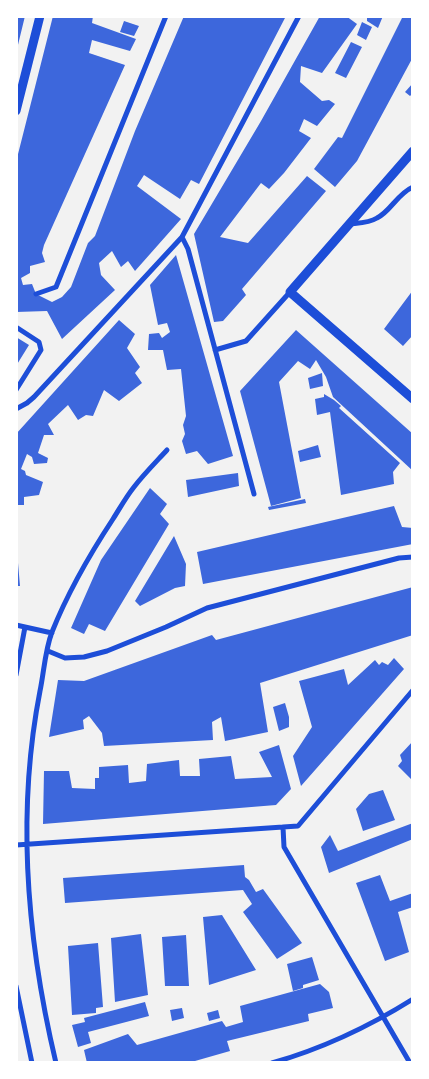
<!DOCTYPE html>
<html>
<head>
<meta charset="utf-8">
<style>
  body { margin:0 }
  #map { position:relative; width:429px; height:1079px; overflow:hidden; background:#f2f2f2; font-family:Arial,sans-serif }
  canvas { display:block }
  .frame { position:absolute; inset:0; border:18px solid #fff; pointer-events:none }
</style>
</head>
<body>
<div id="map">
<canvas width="429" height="1079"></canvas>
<div class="frame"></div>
</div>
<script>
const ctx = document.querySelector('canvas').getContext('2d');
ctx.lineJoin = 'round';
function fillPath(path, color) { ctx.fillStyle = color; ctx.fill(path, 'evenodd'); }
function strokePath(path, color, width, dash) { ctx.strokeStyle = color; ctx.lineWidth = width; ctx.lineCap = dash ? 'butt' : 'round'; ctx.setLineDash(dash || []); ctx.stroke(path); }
fillPath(new Path2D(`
  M16,16h9l-8,33h-1z
  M53,16h40l-1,7 44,16 -6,12 -38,-11 -3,13 36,12 -81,180 -2,8 3,9 -15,4v7l-9,5 2,7 9,-1 4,10 16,8 10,-5 9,-10 17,-44 7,-7 40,-105 49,-115h102l-87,168 -8,-4 -11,19 -36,-24 -7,11 44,33 -46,52 -7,-10 -7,6 -9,-16 -13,12 2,12 14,15 -53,49 -15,-28 -31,1v-150z
  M320,16h26l11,8 -35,49 -21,-7 -1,16 22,19 7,-1 6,4 -18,22 -13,-7 -5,12 12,7 -27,35 -15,16 -8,-6 -41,54 28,6 59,-67 19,15 -84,98 4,6 -23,26 -9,1 -20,-88 67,-113z
  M367,16h16l-5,12 -11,-7z
  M403,16h10v41l-56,104 -22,26 -21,-18 24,-32 4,1z
  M124,21l15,5 -5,10 -14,-4z
  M362,22l10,5 -6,13 -9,-5z
  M351,42l11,5 -16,31 -11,-5z
  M413,83v10l-3,3 -5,-4z
  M176,255l57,201 -25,8 -11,-13 -11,3 -4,-13 3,-7 -2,-9 3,-9 -5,-47 -14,1 -4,-20h-15l1,-16 10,-1 3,5 8,-6 -3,-9 -9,2 -8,-40z
  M413,290v45l-10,11 -19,-17z
  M119,320l16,14 -8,14 13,19 -5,6 7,10 -23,18 -15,-11 -11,26 -7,-1 -8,5 -10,-15 -20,19 6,11h-10l-6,18 10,5 -1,5 -13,1 -2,-7 -5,-3 -6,15 4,2 1,4 17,7 -4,13 -15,2v8h-8v-71z
  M296,330l117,104v37l-80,-74 -7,-20 -10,-17 -6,9 -12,-8 -19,21 22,116 -30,8 -31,-115z
  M16,337l13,8 -13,21z
  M322,373l1,13 -13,3 -2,-11z
  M324,394l10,6 7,6 -2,2 61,55 -7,9 1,12 -53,11 -11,-83 -13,3 -2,-16 9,-2z
  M318,445l3,12 -21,5 -2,-11z
  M238,473l1,13 -51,11 -2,-17z
  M150,488l17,16 -7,10 9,10 -64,107 -16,-7 -5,10 -13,-6 30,-68z
  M305,499l1,4 -37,7 -1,-3z
  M394,506l8,21 11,1v16l-210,40 -6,-32z
  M174,536l12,28 -1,22 -10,2 -35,18 -5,-5z
  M16,558l2,5 2,23h-4z
  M413,587v48l-153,48 8,49 -43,9 -4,-24 -9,5 1,18 -109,6 -2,-13 -13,-17 -6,4 1,9 -35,8 9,-57 26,1 128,-46 4,5z
  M394,658l10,11 -103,117 -8,-30 19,-29 -13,-46 45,-12 4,16 27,-25 4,5 3,-3 6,3z
  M285,703l4,14v10l-10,4 -6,-24z
  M413,741v40l-15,-15 4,-5 -2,-6z
  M279,745l12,44 -15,16 -233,19 1,-53h25l3,17 23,1v-11h4v-11l29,-2 1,18 17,-2 1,-17 32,-4 1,16h20l-1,-17 32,-3 4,23 37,-2 -13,-25z
  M383,790l12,30 -32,11 -7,-22 13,-15z
  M413,823v16l-84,34 -8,-26 9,-12 8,16z
  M244,865l1,12 4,3 7,12 7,-3 39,54 -25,16 -34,-47 9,-8 -9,-14 -178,13 -2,-25z
  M380,875l10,26 23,-8v14l-15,5 11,40 -24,9 -29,-78z
  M222,915l34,55 -47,15 -6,-68z
  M141,934l7,61 -33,7 -4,-64z
  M186,935l3,51h-24l-3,-49z
  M98,943l5,64 -7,1v5l-24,2 -4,-69z
  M312,957l7,23 -16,5v3l-10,3 -6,-27z
  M320,984l9,8 4,16 -25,6 1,7 -82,20 3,10 -42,12h-101l-3,-13 44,-16 9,11 85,-24 4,6 17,-5 -3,-16z
  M145,1002l4,14 -61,16 3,11 -13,4 -6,-22 13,-3 -1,-4z
  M182,1008l2,10 -12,3 -2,-11z
  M218,1010l2,8 -11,3 -2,-8z`), '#3d67dc');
strokePath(new Path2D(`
  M350,224c9,-1 19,-1 27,-6 14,-7 20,-24 36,-31
  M182,237l6,12 66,245
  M36,294l20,-7 110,-271
  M16,327l23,15 2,8 -25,40
  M215,350l31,-9 44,-49
  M16,409l11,-6 7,-6 148,-160 117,-221
  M16,625l9,2
  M48,651l17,7 19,-1 23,-6 59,-24 41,-19 192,-50 14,-1
  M16,675l9,-48 27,6
  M283,827l1,20 126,216
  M16,845l282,-19 115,-136
  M16,986l16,77
  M56,1063c-29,-122 -40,-249 -16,-372 4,-19 5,-41 12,-59 16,-40 38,-78 61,-113 7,-11 13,-22 21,-32 10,-13 22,-25 33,-37
  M272,1063c49,-14 98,-37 141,-64`), '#1d4ed8', 5);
strokePath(new Path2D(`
  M16,111l24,-95
  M413,151l-123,141 123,107`), '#1d4ed8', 9);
</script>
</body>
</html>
